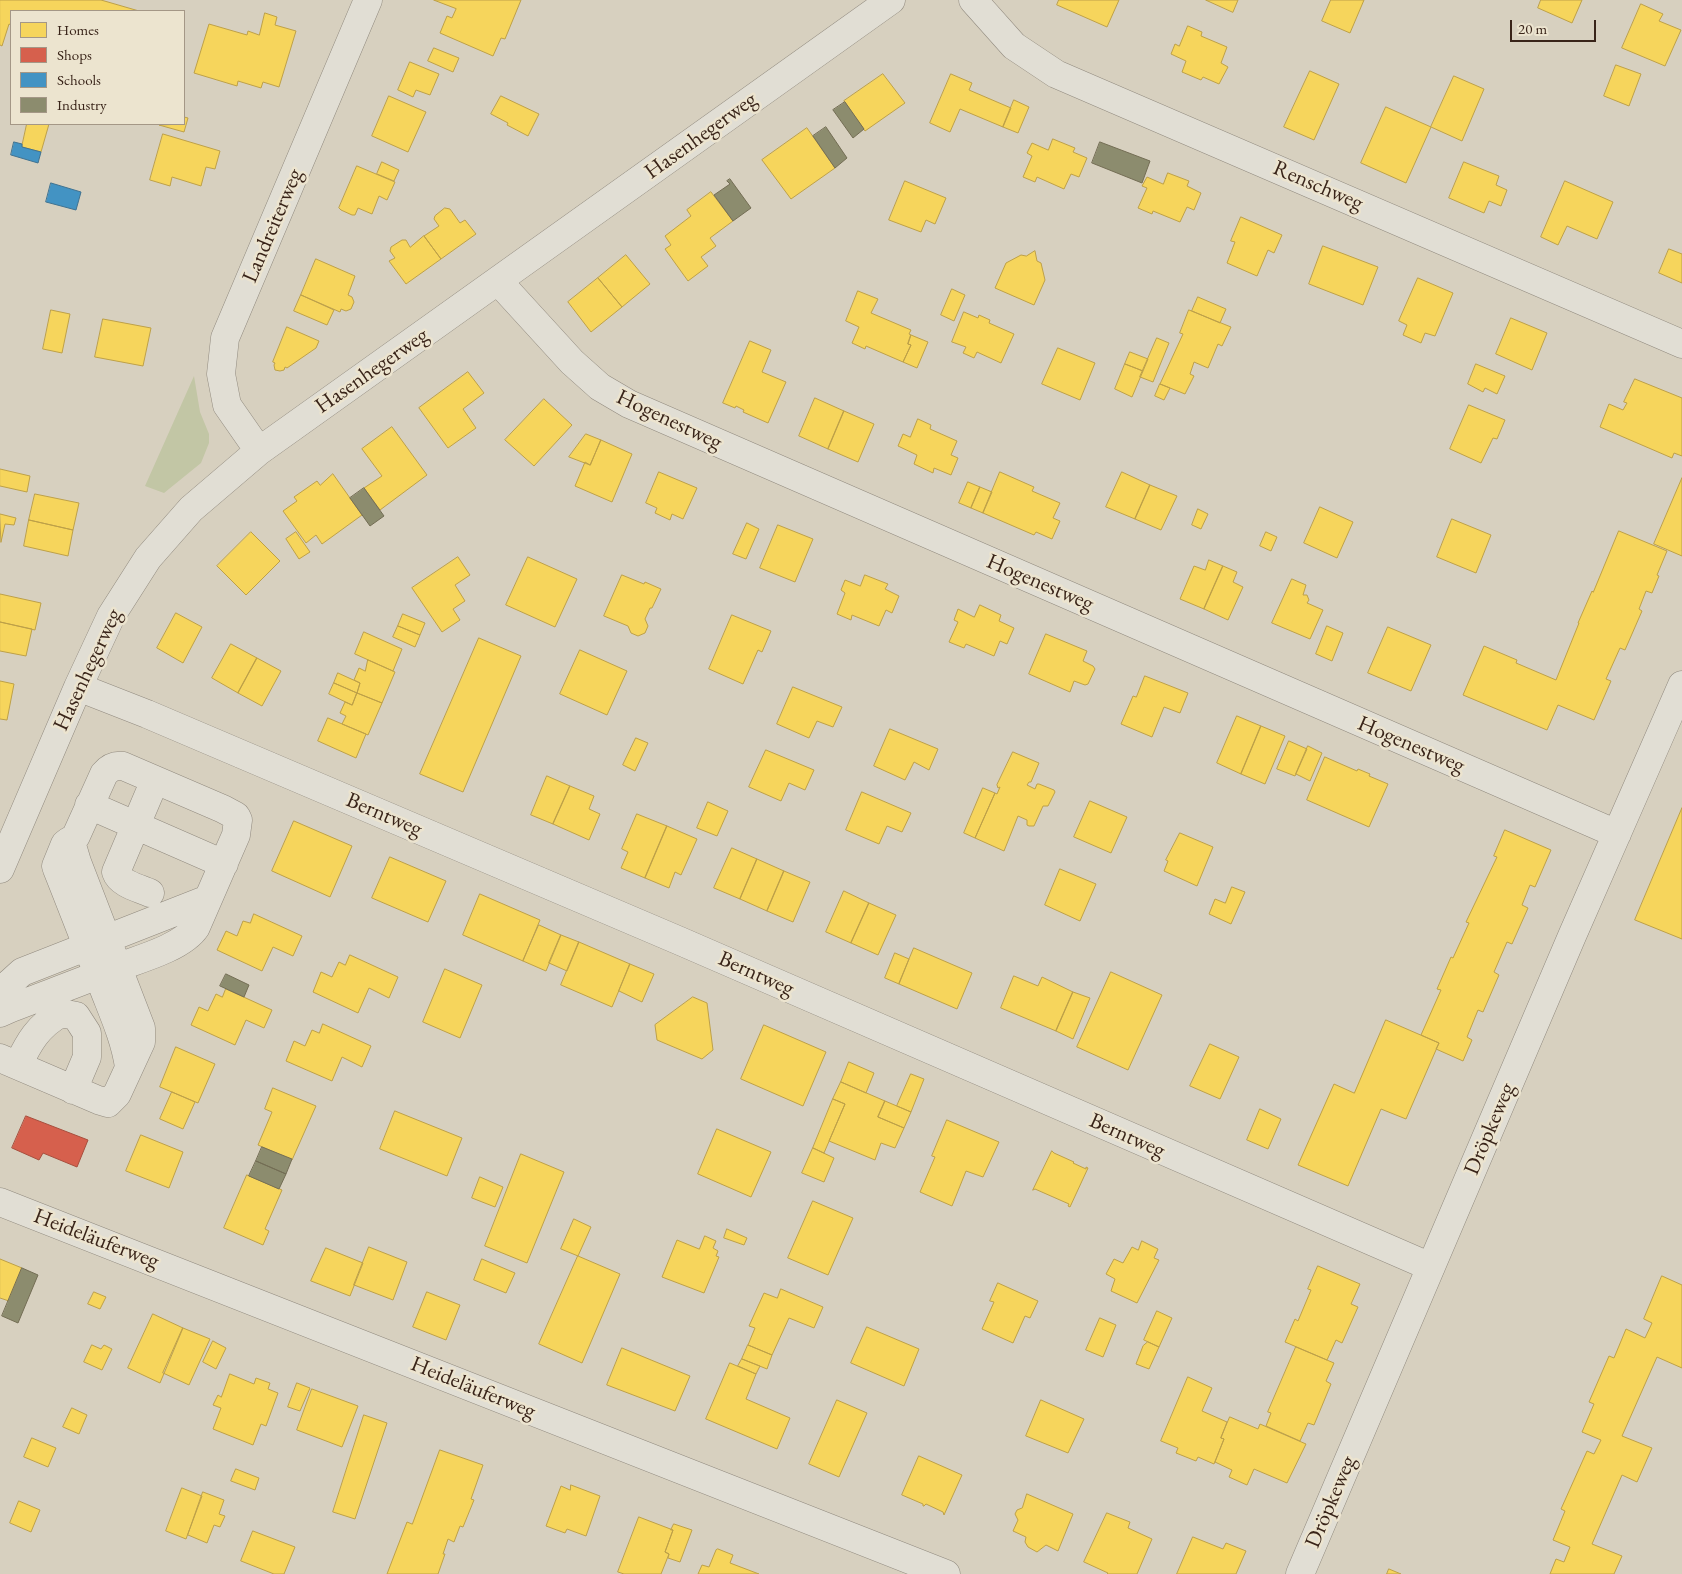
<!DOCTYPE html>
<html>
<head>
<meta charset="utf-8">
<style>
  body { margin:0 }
  #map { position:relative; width:1682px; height:1574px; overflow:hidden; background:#d7d0bf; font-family:"EB Garamond",serif }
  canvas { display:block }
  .legend { position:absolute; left:10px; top:10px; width:175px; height:115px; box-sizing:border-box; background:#ece4cf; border:1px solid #a49786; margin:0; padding:6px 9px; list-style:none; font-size:15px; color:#392419 }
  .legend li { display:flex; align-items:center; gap:10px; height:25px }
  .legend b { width:25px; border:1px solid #a49786 }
  .scale { position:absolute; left:1510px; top:20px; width:86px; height:22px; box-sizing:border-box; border:2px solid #392419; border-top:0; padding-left:6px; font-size:15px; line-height:18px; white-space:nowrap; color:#392419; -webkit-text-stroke:4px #ece4cf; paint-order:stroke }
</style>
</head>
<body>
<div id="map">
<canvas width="1682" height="1574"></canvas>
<ul class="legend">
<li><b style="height:14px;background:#f6d55c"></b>Homes</li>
<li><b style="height:14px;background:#d6604d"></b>Shops</li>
<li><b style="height:14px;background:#4393c3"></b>Schools</li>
<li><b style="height:14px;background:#8c8c6e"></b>Industry</li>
</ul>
<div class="scale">20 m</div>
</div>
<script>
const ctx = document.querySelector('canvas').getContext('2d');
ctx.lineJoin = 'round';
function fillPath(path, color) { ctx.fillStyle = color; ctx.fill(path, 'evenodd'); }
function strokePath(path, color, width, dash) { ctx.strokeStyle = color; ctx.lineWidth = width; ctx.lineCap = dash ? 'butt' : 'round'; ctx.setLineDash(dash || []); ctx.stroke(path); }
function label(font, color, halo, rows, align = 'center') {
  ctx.font = font + ' "EB Garamond",serif'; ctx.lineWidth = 5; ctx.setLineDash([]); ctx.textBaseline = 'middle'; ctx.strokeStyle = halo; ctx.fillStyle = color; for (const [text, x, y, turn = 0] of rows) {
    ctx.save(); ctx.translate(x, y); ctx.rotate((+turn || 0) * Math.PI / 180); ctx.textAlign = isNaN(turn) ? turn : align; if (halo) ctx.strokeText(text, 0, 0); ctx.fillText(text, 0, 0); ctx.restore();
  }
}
fillPath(new Path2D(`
  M194,376l6,36 9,22v9l-8,20 -37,30 -19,-7z`), '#c2c6a5');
const homes = new Path2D(`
  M0,0h101l38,11h-128v14l-2,-1 -7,22 -2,-1z
  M434,0h87l-16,39 -4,-1 -8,18 -53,-23 7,-17 5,2 4,-9z
  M1059,0h60l-12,27 -50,-22z
  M1206,0h32l-5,12z
  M1331,0h33l-14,33 -28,-12z
  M1541,0h41l-10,23 -34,-15z
  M1641,4l22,10 -4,7 22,9 -16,36 -43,-18z
  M265,13l12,4 -2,8 21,6 -17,56 -16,-5 -2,6 -23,-7 -1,5 -43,-13 15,-49 38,11 1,-4 11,4z
  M1188,26l14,6 -1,4 26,11 -6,16 7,4 -9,17 -16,-7 -2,3 -19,-8 4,-11 -15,-7 4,-10 4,2z
  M434,48l25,10 -6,14 -25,-11z
  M410,62l29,12 -9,21 -14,-5 -3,7 -15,-7z
  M1616,65l25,9 -12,32 -25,-10z
  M1310,71l29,13 -25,56 -30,-13z
  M883,74l22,29 -40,28 -21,-30z
  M951,74l21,9 -3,7 42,18 -8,19 -43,-18 -10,23 -20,-9z
  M1454,76l30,13 -22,52 -31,-14z
  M389,96l37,16 -18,40 -36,-16z
  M501,96l38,18 -11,22 -21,-11 1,-2 -17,-9z
  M1014,100l15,7 -11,26 -15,-6z
  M1386,107l45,20 -25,56 -45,-20z
  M184,117l4,1 -4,14 -25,-7 25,-1z
  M27,124h22l-8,28 -19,-5z
  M807,128l28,40 -44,31 -29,-39z
  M163,134l57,17 -5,18 -9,-2 -5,19 -29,-9 -2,9 -20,-6z
  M1053,139l22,9 -2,4 14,6 -8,19 -8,-3 -7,15 -27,-12 -2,5 -12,-5 9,-21 -5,-3 5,-10 16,7z
  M382,162l17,8 -5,11 -17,-7z
  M1464,162l35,14 -3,9 11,5 -6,16 -12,-5 -5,12 -35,-15z
  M357,166l38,16 -8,18 -8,-4 -7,18 -14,-6 -3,7h-3l-11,-5 -2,-2z
  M1168,173l21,8 -2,5 14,7 -7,17 -7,-3 -7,15 -27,-11 -1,3 -14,-6 9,-20 -5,-2 5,-9 16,7z
  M905,181l41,17 -11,26 -9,-4 -5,12 -32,-12z
  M1565,181l48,21 -16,37 -30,-13 -9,19 -17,-8z
  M711,192l22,29 -23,17 6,8 -15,11 7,9 -20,15 -23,-32 6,-4 -6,-9 26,-20 -4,-6z
  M445,208l5,1 10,14 5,-3 11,14 -35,25 -17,-23 15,-10 -5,-7 1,-3z
  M1241,217l41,18 -8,18 -6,-3 -11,26 -30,-13 8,-21 -4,-1z
  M424,236l17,23 -35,25 -17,-23 6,-3 -5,-7 1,-4 11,-7h4l4,7z
  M1323,246l55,21 -15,38 -54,-21z
  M1669,249l13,5v29l-23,-10z
  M1035,251l2,10 4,2 4,17 -11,25 -39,-17 11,-25 15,-8 5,1z
  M626,255l24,29 -28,23 -24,-29z
  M316,259l39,17 -7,19 4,2 2,5 -3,7 -5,2 -5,-2 -1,3 -39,-17z
  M598,278l24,29 -31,25 -23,-30z
  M1418,278l35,15 -18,43 -10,-3 -4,10 -18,-8 4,-10 -8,-4z
  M952,289l13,6 -11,26 -13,-6z
  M858,291l20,8 -7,14 40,17 -2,4 2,1 -3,9 3,1 -8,17 -37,-16 -1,3 -13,-6 7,-16 -13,-6z
  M301,295l33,15 -7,15 -33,-14z
  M1198,297l28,12 -6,14 -28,-12z
  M51,310l19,4 -8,39 -19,-4z
  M1189,310l42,17 -9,19 -4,-2 -10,24 -14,-6 -4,12 4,2 -9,18 -25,-10 23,-50 -3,-1z
  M964,312l14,6 1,-3 11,5 -1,3 25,11 -13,29 -24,-11 -3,6 -11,-5 3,-6 -14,-5z
  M1511,318l36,15 -15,37 -36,-16z
  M103,319l48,9 -8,38 -48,-9z
  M287,327l32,14 -3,7 -29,20 -2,-1 -1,3 -4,1 -5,-1 -1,-5 1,-2 -2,-1z
  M911,335l17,7 -11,26 -14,-6 8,-17 -3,-1z
  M1157,338l12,5 -16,39 -13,-5z
  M750,341l21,9 -9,22 24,10 -18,41 -25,-11 1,-2 -8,-4 -1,2 -12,-5z
  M1058,348l37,15 -15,37 -38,-16z
  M1130,352l18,7 -5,12 -18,-7z
  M1125,364l18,7 -11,26 -17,-8z
  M1476,364l29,12 -8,18 -12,-6 -2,4 -15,-8z
  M468,372l16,21 -21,16 13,19 -28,20 -29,-40z
  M1635,379l47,19v58l-8,-3 -2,5 -72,-31 9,-23 14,6 4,-7 -3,-1z
  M1160,384l10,4 -6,12 -9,-4z
  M815,398l29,13 -16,38 -29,-13z
  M544,399l28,26 -38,41 -29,-26z
  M1469,405l36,15 -8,19 -4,-1 -12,25 -31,-14z
  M844,411l30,13 -16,38 -30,-13z
  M918,419l13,6 -1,4 27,12 -6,14 7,3 -7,17 -17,-7 -1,5 -19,-9 3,-9 -19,-9 5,-12 7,3z
  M392,427l35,48 -47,35 -16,-22 18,-12 -20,-27z
  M586,434l15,6 -11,25 -21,-8z
  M601,440l31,14 -20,48 -37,-16 10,-24 5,3z
  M0,469l30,7 -3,16 -27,-6z
  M659,472l38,16 -14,31 -11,-5 -2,6 -15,-7 2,-5 -11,-5z
  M1000,472l34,15 -2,4 28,12 -7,15 7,3 -8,18 -16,-7 -2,3 -51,-22z
  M1122,472l28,13 -15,34 -29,-12z
  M333,474l29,41 -40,29 -6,-9 -10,8 -23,-32 14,-10 -3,-4 23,-16 3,4z
  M1682,478v78l-28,-12z
  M968,482l12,5 -9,21 -12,-5z
  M1150,485l27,11 -16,34 -26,-11z
  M980,487l12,5 -9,21 -12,-5z
  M35,494l44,9 -6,27 -44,-10z
  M1320,507l33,15 -16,36 -33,-15z
  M1198,509l10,5 -7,15 -9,-4z
  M0,514l16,4 -2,7 -9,-1 -4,18z
  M1452,519l39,16 -15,38 -39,-16z
  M29,520l44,10 -5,26 -44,-10z
  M747,523l12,6 -13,30 -13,-5z
  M778,525l35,14 -18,43 -35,-14z
  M1619,531l48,20 -10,24 2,1 -7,17 -6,-2 -7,18 3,2 -17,39 -5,-2 -14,31 5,2 -17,39 -36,-15 -11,25 -84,-35 21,-49 33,14 -1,3 40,17 23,-57h-1l14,-32 1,1z
  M251,532l29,29 -34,34 -29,-29z
  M296,532l14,20 -11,7 -13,-20z
  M1266,532l11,5 -6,14 -11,-5z
  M458,557l12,18 -15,10 10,16 -12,8 7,11 -18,12 -30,-44z
  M528,557l49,22 -22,48 -49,-22z
  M1209,560l14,6 -19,43 -24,-10 14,-33 11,4z
  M1223,566l14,6 -4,10 10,5 -15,33 -24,-11z
  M622,575l22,9 1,-2 16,7 -9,19h-2l-5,11 3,7 -3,7 -7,3 -7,-3 -3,-7 -24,-10z
  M865,575l23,9 -3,5 14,7 -7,17 -6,-3 -7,16 -27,-11 -1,5 -14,-6 8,-21 -4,-3 4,-10 15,6z
  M1292,579l14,6 -3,10h4l2,5 -2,3 16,7 -13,29 -38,-16z
  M0,594l41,9 -6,27 -35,-8z
  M980,605l21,10 -2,6 15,7 -7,16 -7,-3 -6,15 -28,-12 -2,4 -15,-6 9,-20 -4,-2 4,-11 16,8z
  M176,613l26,14 -19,36 -26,-15z
  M403,614l22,9 -5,12 -22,-9z
  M732,615l39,16 -9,21 -4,-2 -15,34 -34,-15z
  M0,622l32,7 -6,27 -26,-5z
  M398,626l22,9 -5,12 -22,-10z
  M1327,626l16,7 -11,28 -16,-7z
  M1388,627l43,18 -20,46 -43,-18z
  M364,632l38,17 -9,22 -38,-17z
  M1046,634l41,17 -4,10 10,5 2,3 -7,15 -3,1 -11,-4 -4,11 -41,-18z
  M479,638l42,18 -58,136 -43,-18z
  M231,644l26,14 -19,35 -26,-15z
  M580,650l47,21 -20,44 -47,-21z
  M257,658l24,13 -19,35 -24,-13z
  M368,660l27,12 -13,31 -25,-10 3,-10 -6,-3 5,-12 6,3z
  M338,673l22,10 -3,10 -23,-10z
  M1145,676l43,17 -8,20 -16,-6 -12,30 -31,-13 12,-28 3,1z
  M0,681l14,3 -7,36 -7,-1z
  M334,683l23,10 -5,12 -23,-11z
  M793,687l49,20 -9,20 -16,-6 -8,17 -32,-14z
  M357,693l25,10 -14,32 -26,-11 4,-8 -6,-3 5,-11 7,3z
  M1237,716l24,10 -20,48 -24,-11z
  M328,718l38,16 -10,24 -38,-17z
  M1261,726l24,10 -20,48 -24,-10z
  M890,729l48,20 -9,21 -15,-8 -9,18 -31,-14z
  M636,738l12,5 -13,28 -12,-6z
  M1289,741l18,8 -12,27 -18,-7z
  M1308,746l14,7 -12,28 -14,-7z
  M766,750l48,20 -9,20 -16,-7 -8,18 -32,-14z
  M1013,752l26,11 -8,19h-2l-2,3 8,4 2,-5h2l15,6 1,2 -7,14h-5l-9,20h-5l-2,-1v-5l-9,-4 -14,35 -29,-13 20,-45 2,1 3,-7 -2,1 -1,-3z
  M1325,757l32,14 1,-2 12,5 -1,2 19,8 -19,43 -62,-27z
  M547,776l23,10 -17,38 -22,-9z
  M570,786l24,10 -5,13 11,5 -11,26 -36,-16z
  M983,788l12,5 -20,45 -11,-5z
  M862,792l49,21 -9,19 -15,-6 -8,18 -33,-14z
  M1090,801l37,16 -16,36 -37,-16z
  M708,802l20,9 -11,25 -20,-8z
  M1682,808v131l-47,-19z
  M637,814l30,12 -22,52 -24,-10 7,-16 -6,-3z
  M294,821l58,25 -22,51 -58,-26z
  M667,826l30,13 -16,36 -6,-3 -6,16 -24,-10z
  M1505,830l46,20 -16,37 -5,-2 -8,20 6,3 -16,36 -5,-2 -13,30 5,3 -16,37 -5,-2 -11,27 5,3 -9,21 -27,-12 3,-6 -18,-8 20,-45 -4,-1 14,-32 2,1 16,-35 -3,-1 31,-65 -3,-1z
  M1180,833l33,14 -16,39 -33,-15 4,-10 -2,-1z
  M732,848l25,11 -17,40 -26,-11z
  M390,857l56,24 -18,41 -56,-24z
  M757,859l27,12 -17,40 -27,-12z
  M1060,869l36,15 -16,37 -35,-16z
  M784,871l26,11 -17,40 -26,-11z
  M1232,887l13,5 -14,32 -22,-10 6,-15 10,4z
  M844,891l25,12 -18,40 -25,-11z
  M480,894l60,26 -17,41 -60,-26z
  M869,903l27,12 -18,40 -27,-12z
  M254,914l48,22 -9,20 -20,-9 -11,24 -45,-21 9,-19 11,5 6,-15 7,2z
  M539,925l22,10 -15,36 -23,-10z
  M561,935l18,7 -12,29 -18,-8z
  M579,942l51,22 -18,43 -51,-22z
  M914,948l58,25 -15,36 -58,-25z
  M895,953l14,6 -10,25 -14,-6z
  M350,955l48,22 -9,21 -20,-10 -11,25 -45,-21 8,-20 11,5 7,-15 6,3z
  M630,964l24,10 -12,28 -23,-11z
  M445,969l37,16 -22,53 -37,-16z
  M1111,972l51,23 -34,75 -51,-23z
  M1014,976l24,10 4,-9 31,15 -17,39 -55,-23z
  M226,989l46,21 -8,18 -18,-8 -11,25 -44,-20 8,-18 9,4 8,-17 6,3z
  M1073,992l17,6 -17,41 -17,-8z
  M693,997l14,6 6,47 -11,9 -45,-19 -2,-15z
  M1386,1020l53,23 -33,76 -25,-10 -33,77 -50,-21 36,-81 20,9z
  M323,1024l48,22 -9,21 -20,-10 -10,24 -46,-20 8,-20 11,5 7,-16 7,3z
  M764,1025l62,27 -23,54 -62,-27z
  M1210,1044l29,13 -19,42 -30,-13z
  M176,1047l39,17 -17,39 -38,-16z
  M849,1062l25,11 -8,20 -25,-11z
  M911,1074l13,5 -13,33 -14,-6z
  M841,1082l44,19 -7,16 26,11 -9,20 -14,-5 -6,17 -46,-19 16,-37 -12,-5z
  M273,1088l43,18 -24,54 -34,-15 14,-33 -7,-3z
  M172,1092l23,10 -12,27 -23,-10z
  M833,1099l12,5 -21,49 -11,-5z
  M885,1101l26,11 -7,16 -26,-11z
  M1260,1109l21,10 -13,30 -21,-9z
  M395,1111l67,27 -15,38 -67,-27z
  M947,1120l52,22 -16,35 -17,-6 -14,35 -32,-14 15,-35 -3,-1z
  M717,1129l54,23 -20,45 -53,-23z
  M141,1135l42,17 -14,36 -43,-17z
  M813,1148l21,10 -10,24 -22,-9z
  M1052,1151l2,2 20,9 -1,1 13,6v-2l2,1 -18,39 -2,-1 1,-2 -34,-15 -2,1z
  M521,1154l43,18 -37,91 -42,-17z
  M247,1175l35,15 -17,39 4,2 -6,14 -39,-17z
  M480,1177l23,10 -8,20 -23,-9z
  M813,1201l40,17 -25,57 -40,-17z
  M574,1219l17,8 -13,29 -17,-7z
  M727,1229l20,9 -3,7 -20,-7z
  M705,1236l11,5 -3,7 5,3 -2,5 3,1 -15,36 -42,-16 15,-37 22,9z
  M1142,1241l16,8 -4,9 5,2 -22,43 -26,-12 4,-12 -9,-5 8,-15 9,4 9,-16 6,3z
  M369,1247l38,15 -14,38 -39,-15z
  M326,1248l37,15 -13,33 -39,-15z
  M578,1256l42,18 -38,89 -43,-19z
  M0,1259l22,9 -13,33 -9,-3z
  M482,1259l33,14 -9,20 -32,-13z
  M1318,1266l42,18 -9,20 7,3 -16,36 -6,-3 -9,20 -42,-18 10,-23 3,2 13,-31 -3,-1z
  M1662,1276l20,9v83l-25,-11 -35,79 30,12 -15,34 -15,-7 -30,69 30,12 -8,18h-64l6,-15 8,3 6,-15 -17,-7 12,-29 -4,-2 26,-58 7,3 7,-14 -19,-8 12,-28 -5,-2 20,-46 5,2 12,-29 19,9 7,-15 -8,-4z
  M998,1283l40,18 -8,17 -5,-2 -12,27 -31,-14 12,-27 -4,-1z
  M781,1289l42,18 -9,21 -25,-10 -17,37 -24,-10 7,-17 -6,-2 15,-33 13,5z
  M94,1292l12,5 -6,12 -12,-5z
  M427,1292l33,13 -14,35 -33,-13z
  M1157,1311l15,7 -13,29 -15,-7z
  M153,1314l30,14 -23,55 -32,-15z
  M1100,1318l16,7 -13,32 -17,-7z
  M867,1327l52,22 -15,37 -53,-23z
  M183,1328l27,11 -21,46 -26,-12z
  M213,1341l13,7 -10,21 -13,-7z
  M1148,1342l11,5 -10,22 -13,-5 7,-18z
  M92,1345l9,4 3,-4 8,4 -10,21 -18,-8z
  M748,1345l24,10 -5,14 -25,-10z
  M1296,1347l38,16 -8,18 5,3 -17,41 -6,-2 -8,18 -34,-15 5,-13 -3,-1z
  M622,1348l68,28 -15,35 -68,-26z
  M742,1359l18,7 -4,8 -18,-8z
  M730,1363l26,11 -10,25 44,19 -13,31 -71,-30z
  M230,1374l24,10 2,-6 14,5 -2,6 10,4 -12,33 -5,-2 -8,21 -40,-16 8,-21 -8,-3 5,-10 3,2z
  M1188,1377l24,11 -10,23 25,11 -6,16 3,1 -10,25 -16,-7 -2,4 -20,-8 2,-5 -17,-7z
  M297,1383l13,5 -10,23 -12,-4z
  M312,1389l46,17 -16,41 -45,-17z
  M837,1400l30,13 -28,64 -30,-13z
  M1041,1400l43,19 -16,34 -42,-17z
  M72,1408l15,7 -8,19 -16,-7z
  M364,1415l23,8 -32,96 -22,-7z
  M1230,1417l28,12 2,-5 46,20 -19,39 -33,-14 -7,16 -18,-8 3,-7 -17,-8 9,-23 -3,-1z
  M32,1438l24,10 -8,19 -24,-10z
  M440,1450l43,15 -12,34 3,1 -11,27 -3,-1 -6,16 -6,-3 -5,15h2l-7,20h-51l20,-52 5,2z
  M919,1456l43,19 -18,40 -1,-3 -17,-8 -2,2h-1v-2l-21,-9z
  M236,1469l23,9 -4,12 -24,-9z
  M571,1485l29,11 -14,40 -19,-7 -2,4 -19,-7 15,-40 9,4z
  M182,1488l20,8 -16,43 -20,-8z
  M203,1492l21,8 -5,14 6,2 -5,11 -6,-2 -7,18 -19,-8z
  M1027,1494l46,20 -15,37 -12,-6 -9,7 -9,-5 -3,-5 1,-5 -13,-6 5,-11 -3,-6 2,-4 5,-2z
  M19,1501l21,9 -9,22 -21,-9z
  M1107,1513l23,9 -2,6 24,11 -15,35h-30l1,-1 -24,-11z
  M639,1517l34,13 -8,22 4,2 -8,20h-37l-6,-2z
  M674,1524l18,6 -12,32 -12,-4 1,-4 -4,-2 8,-22h-2z
  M253,1531l42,16 -11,27h-10l-33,-13z
  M1193,1537l30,12 3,-6 20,8 -10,23h-59z
  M718,1549l15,6 -3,8 29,11h-61l4,-9 7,2 7,-17z
  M1389,1569l12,5h-14z`);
fillPath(homes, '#f6d55c');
strokePath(homes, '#bda048', 1);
const shops = new Path2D(`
  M26,1116l62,24 -11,27 -34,-14 -4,7 -27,-12z`);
fillPath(shops, '#d6604d');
strokePath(shops, '#a74e3d', 1);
const schools = new Path2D(`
  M14,142l8,2v3l19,5 -3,11 -27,-8z
  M51,183l30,9 -5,18 -30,-8z`);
fillPath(schools, '#4393c3');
strokePath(schools, '#407290', 1);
const industry = new Path2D(`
  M845,102l19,27 -11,9 -20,-28z
  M826,127l21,31 -12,10 -22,-32z
  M1100,142l50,19 -8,22 -50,-20z
  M730,179l21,29 -18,13 -19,-26 16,-11 -3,-3z
  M364,488l20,28 -14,10 -20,-28z
  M226,974l23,11 -5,12 -24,-11z
  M262,1147l30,12 -6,15 -30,-13z
  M256,1161l30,13 -7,15 -30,-13z
  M22,1268l16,7 -20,48 -16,-7z`);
fillPath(industry, '#8c8c6e');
strokePath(industry, '#736d54', 1);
const minor = new Path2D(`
  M973,0l41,46 42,28 626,270
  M498,281l74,81 28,25 29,17 988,430
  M259,451l-32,-46 -6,-31 4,-36 143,-338
  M78,687l69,27 533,227 751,326
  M89,805l135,59
  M0,869l78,-182 33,-71 37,-58 43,-49 68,-58 632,-451
  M150,893c-11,-5 -30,-9 -34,-21l39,-92
  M0,1004l11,-22 11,-10 186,-73
  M0,1013l9,-4c36,-14 72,-27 109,-42 22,-8 65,-20 78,-40l40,-92 2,-15 -2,-4 -13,-7 -100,-43c-8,-1 -14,2 -19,8l-28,62 -5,6 -2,-1 -4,3 -9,22 1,3c16,40 31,79 46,118 10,26 22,52 26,80
  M0,1058l98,42 10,3 9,-9 24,-52v-14l-64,-166 -6,-20
  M18,1065c11,-23 20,-39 43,-52l15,3 11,17v24l-14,33
  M0,1202l946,372
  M1300,1574l272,-638 110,-251`);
strokePath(minor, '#918a7f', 29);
strokePath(minor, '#e1ded4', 28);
label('22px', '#392419', '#ece4cf', [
  ["Hasenhegerweg",701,136,-36],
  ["Renschweg",1318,186,23],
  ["Landreiterweg",273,226,-67],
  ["Hasenhegerweg",372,371,-35],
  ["Hogenestweg",669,420,25],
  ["Hogenestweg",1040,583,23],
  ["Hasenhegerweg",88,670,-65],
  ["Hogenestweg",1411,745,23],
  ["Berntweg",384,815,23],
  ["Berntweg",756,974,24],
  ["Dröpkeweg",1490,1129,-67],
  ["Berntweg",1127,1136,24],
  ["Heideläuferweg",96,1239,21],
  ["Heideläuferweg",473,1388,22],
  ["Dröpkeweg",1331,1502,-67]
]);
</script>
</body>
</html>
